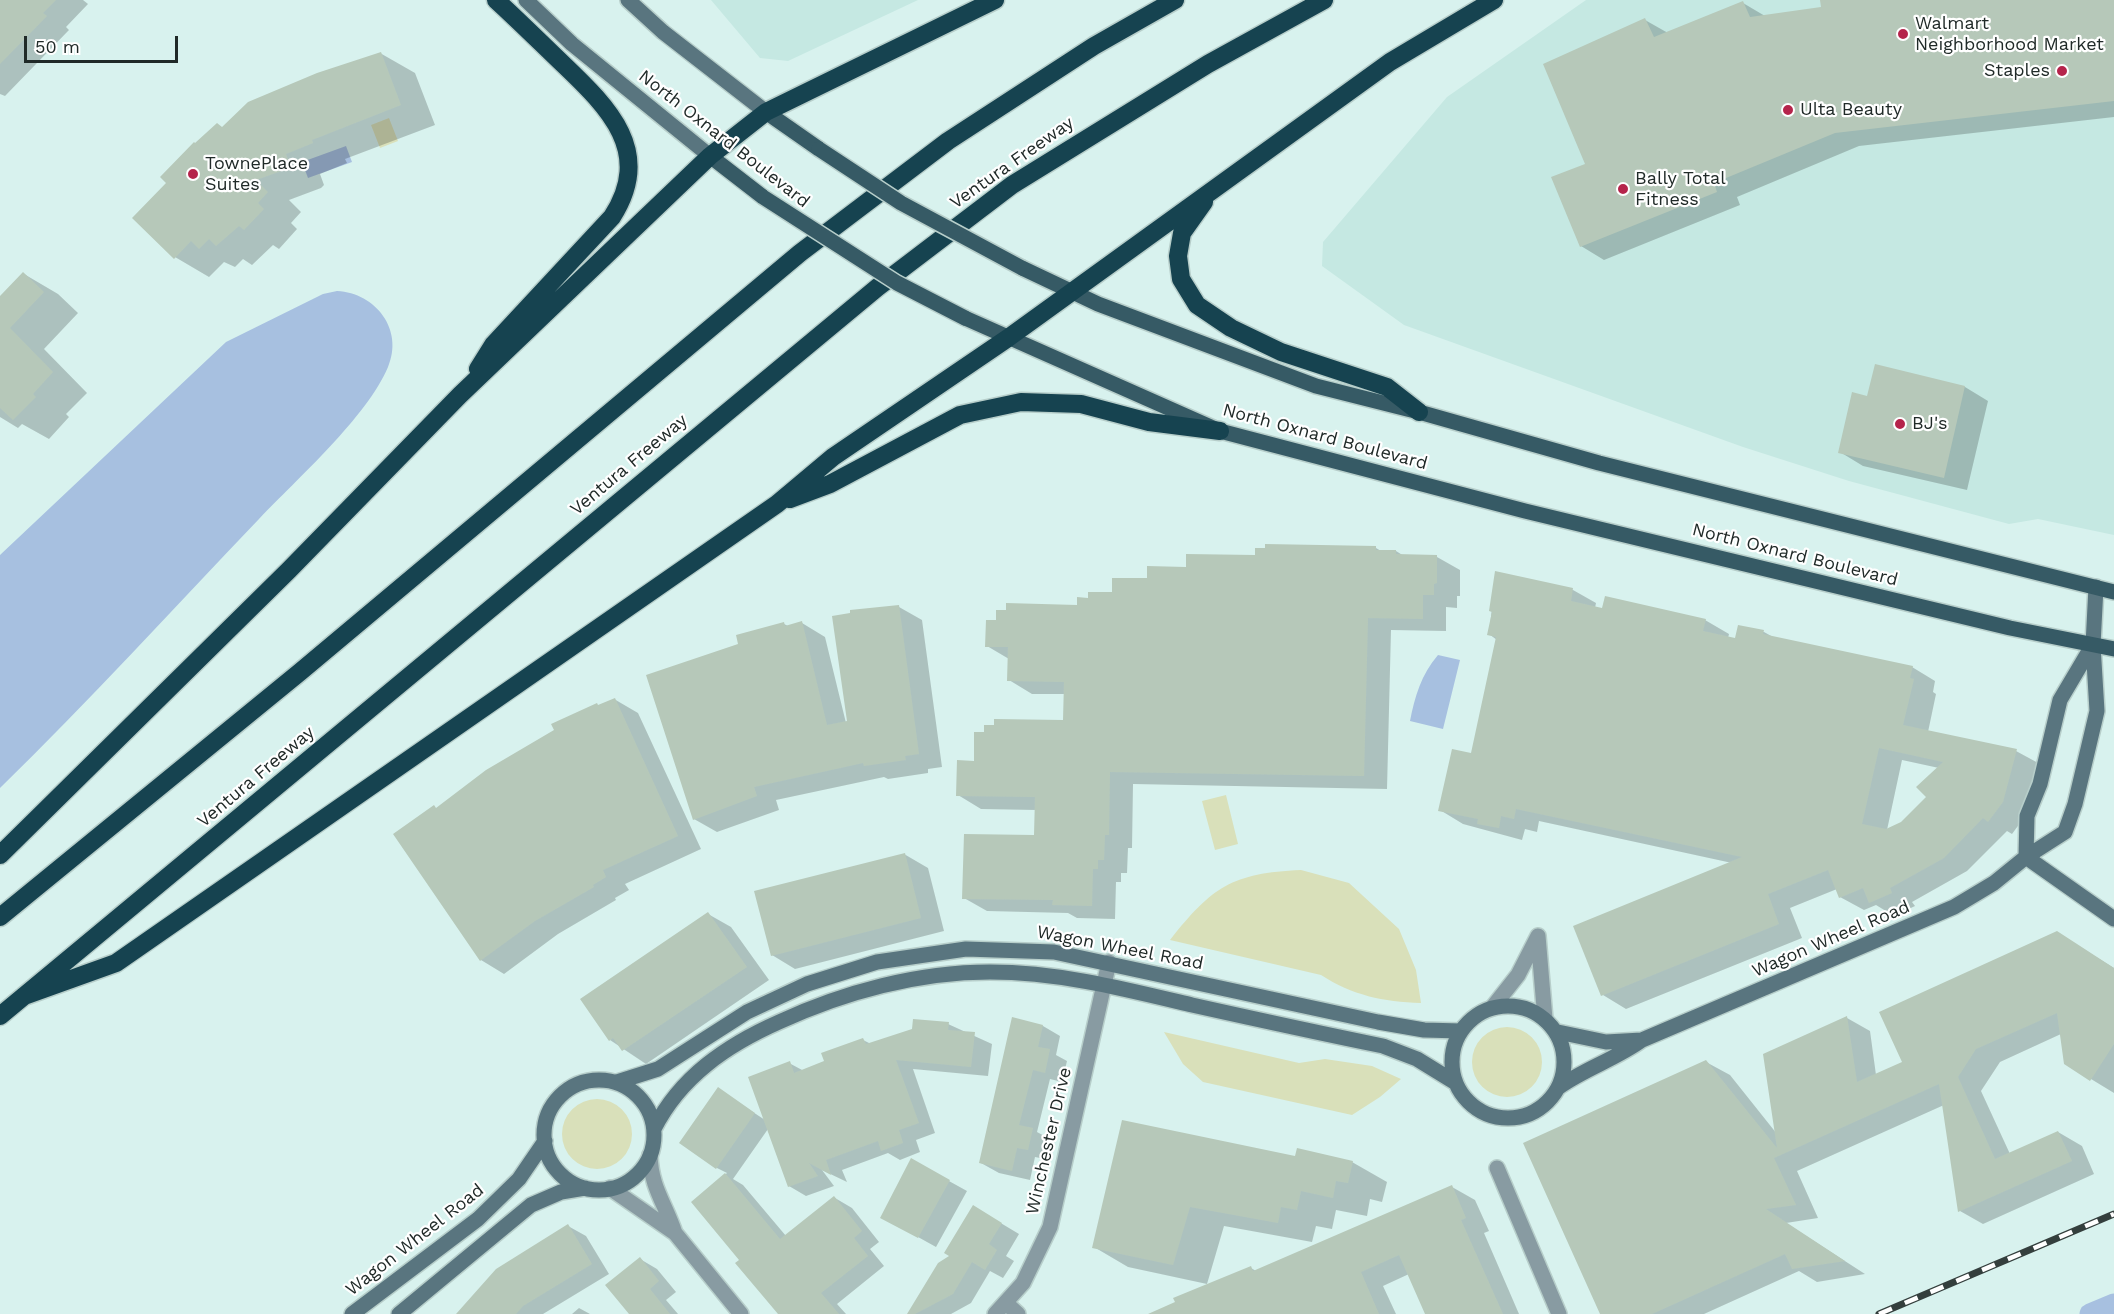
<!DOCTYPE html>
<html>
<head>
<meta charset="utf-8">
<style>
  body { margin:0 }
  #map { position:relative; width:2114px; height:1314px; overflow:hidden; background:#d8f2ee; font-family:"Work Sans",sans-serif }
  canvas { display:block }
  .scale { position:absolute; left:24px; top:36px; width:154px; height:27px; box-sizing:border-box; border:3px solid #202a28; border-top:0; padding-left:8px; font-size:18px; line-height:21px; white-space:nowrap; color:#202a28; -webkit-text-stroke:4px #fff; paint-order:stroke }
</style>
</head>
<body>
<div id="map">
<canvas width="2114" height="1314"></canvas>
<div class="scale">50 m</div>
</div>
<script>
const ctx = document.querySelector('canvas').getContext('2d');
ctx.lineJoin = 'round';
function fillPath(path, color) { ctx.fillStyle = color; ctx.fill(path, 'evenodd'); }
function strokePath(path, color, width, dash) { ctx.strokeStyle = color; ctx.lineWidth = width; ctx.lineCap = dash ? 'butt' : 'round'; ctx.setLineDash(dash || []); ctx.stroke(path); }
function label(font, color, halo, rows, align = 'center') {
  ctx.font = font + ' "Work Sans",sans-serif'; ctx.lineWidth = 4.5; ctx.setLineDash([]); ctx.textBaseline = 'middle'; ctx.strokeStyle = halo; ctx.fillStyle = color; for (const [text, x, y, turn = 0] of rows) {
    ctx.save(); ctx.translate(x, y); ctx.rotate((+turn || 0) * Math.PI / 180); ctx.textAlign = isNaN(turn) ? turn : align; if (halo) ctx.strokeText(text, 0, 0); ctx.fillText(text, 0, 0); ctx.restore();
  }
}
fillPath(new Path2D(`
  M711,0h207l-130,61 -28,-3z
  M1586,0h528v535l-76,-16 -29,5 -160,-43 -106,-34 -339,-122 -82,-59 1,-24 124,-145z`), '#c5e8e2');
fillPath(new Path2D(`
  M389,118l9,23 -18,7 -9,-23z
  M1226,795l12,49 -23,6 -13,-49z
  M1301,870l48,13 50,46 17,41 5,33c-38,-1 -69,-8 -100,-28l-151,-35c42,-53 62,-67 131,-70z
  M1472 1062a35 35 0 1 1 70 0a35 35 0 1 1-70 0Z
  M1164,1032l135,31 26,-4 47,7 29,13 -21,18 -28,18 -149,-33 -20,-18z
  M562 1134a35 35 0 1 1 70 0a35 35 0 1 1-70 0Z`), '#d9e0ba');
fillPath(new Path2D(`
  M346,146l6,16 -44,16 -6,-16z
  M337,291c39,2 67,39 51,76 -21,50 -91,112 -129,152 -86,90 -170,182 -259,269v-233l226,-213 97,-48z
  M1438,655l22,5 -17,69 -33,-8c5,-25 11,-46 28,-66z`), '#a7c0e0');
fillPath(new Path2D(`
  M0,0h83l5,4 -22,23 3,3 -64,66 -5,-2z
  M1822,0h292v117l-255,29 -122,51 3,8 -136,55 -23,-14 6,-81 58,-145 23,13 75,-30 22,13 57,-8z
  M380,53l35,20 20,52 -90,34 2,4 -27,11 4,11 -3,3 -32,12 12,12 -10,11 6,6 -18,20 -6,-4 -21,20 -9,-6 -8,8 -11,-5 -15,15 -34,-20 48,-129z
  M24,274l34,20 20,19 -34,36 43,44 -21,21 3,3 -20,22 -27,-15 -4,4 -18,-11v-118z
  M1876,366l89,21 23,14 -21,89 -104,-24 -23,-14 28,-54z
  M1376,548l5,3h15l8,5 33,1 23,13v26h-3v12l-11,-1v24l-55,-1 -4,159 -254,-5 -1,64h-4l-1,25h-6v9h-5l-1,37 -38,-1 -9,-5 -81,-2 -23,-13 72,-61v-27l-55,-1 -23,-14 17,-33 89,-40 1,-28h-33l-23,-14v-21l-22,-13 11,-24 81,-16 10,-7 24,-5 74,-26 70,-11z
  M1496,573l77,17 23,13 -1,5 110,12 24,14 -1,4 8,2 3,-13 25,5 9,5 139,30 23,14 -2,11 3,2 -8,38 88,19 24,13 -14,51 -14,19 -5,-3 -40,40 -55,31 3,4 -21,10 -18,-11 -12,5 -24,-13 -3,-8 -47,19 12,30 -176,71 -23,-14 129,-132 -193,-42 -2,11 -12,-3 -3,11 -59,-16 -23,-14 32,-56 25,-114 -8,-6zM1902,760l37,8 -11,30 -27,25 -14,7z
  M899,607l23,13 20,147 -14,2v4l-40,6 -4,-2 -108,23 3,10 -62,22 -23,-13 45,-174 45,-21 4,2 14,-3 23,14 21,86h3z
  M614,699l24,14 63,136 -76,35 4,6 -14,8 1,2 -58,34 -54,40 -23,-14 -43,-151z
  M904,854l24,14 16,63 -149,38 -23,-14z
  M708,914l23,13 38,53 -123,84 -36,-24z
  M2057,933l57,35v125l-23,-14 -30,-45 -61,28 -19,29 29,63 48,-22 24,14 12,28 -111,50 -23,-13 -16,-106 -147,66 21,47 -32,5 79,51 -48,8 -18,-11 -95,43h-103l105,-252 24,13 47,59 70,-116 23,13 6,44 28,-12z
  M1013,1019l30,7 17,10 -4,19 11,6 -5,21 -12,-3 -13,53 13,7 -5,20 -10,-2 -5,23 -31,-7 -18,-10z
  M948,1024l44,20 -4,32 -75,-7 22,64 -19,7 4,12 -20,8 -12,-7 -46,17 5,12 -25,-12 12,16 -28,10 -17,-10 -21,-57 -35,50 10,6 43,51 49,-38 17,10 27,34 -9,7 14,17 -47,38 9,10h-66l-39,-54 -48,-58 34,-29 -10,-5 1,-79 47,31 24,-57 15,8 22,-9 37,-22 8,4z
  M1296,1158l56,4 35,20 -5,20 -12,-3 -3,17 -31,-6 -4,19 -16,-3 -4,16 -88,-16 -17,58 -79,-17 -34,-20z
  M911,1160l56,31 -31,56 -54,-30z
  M1452,1187l23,13 14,31 -5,2 35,81h-92l-18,-40 -26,12 13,28h-244l99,-46 5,3z
  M974,1207l45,27 -13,22 8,5 -11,17 -13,-7 -19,32 -20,11h-42l43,-58z
  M568,1226l18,10 23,38 -66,40h-85z
  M640,1259l17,10 19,23 -10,8 12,14h-47z
  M579,1308l11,6h-18z`), '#0003');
strokePath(new Path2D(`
  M2090,1314l24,-10`), '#a7c0e0', 21);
fillPath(new Path2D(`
  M0,0h56l-13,13 4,3 -47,48z
  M1820,0h294v101l-279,32 -121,50 3,9 -137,55 -29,-70 34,-13 -42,-100 102,-46 9,19 89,-36 7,16 71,-10z
  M381,52l20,53 -89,35 1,3 -27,11 4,11 -3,4 -31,11 12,12 -10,11 6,6 -20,21 -5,-4 -23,20 -7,-7 -10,10 -8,-8 -17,18 -42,-41 34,-35 -6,-6 34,-35 1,1 22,-20 5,4 26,-25 69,-29z
  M23,272l21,20 -34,36 43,44 -20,22 3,3 -23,23 -13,-12v-112z
  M1875,364l90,22 -21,92 -106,-25 14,-61 15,4z
  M1265,544l111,2v4h20v4l41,1v28l-3,1v11h-11v24l-55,-1 -4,158 -254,-4 -1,63h-4l-1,25h-6v9h-5l-1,37 -40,-1 1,-5 -91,-1 2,-65 70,1 1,-38 -79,-1 1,-36 17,1v-29h10v-7h10v-6l69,1 1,-38 -57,-1 1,-34h-23l1,-27h10v-10h10v-7l71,2v-8l11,1v-6h24v-14h35v-12l39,1v-13l69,1v-7h10z
  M1495,571l78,17 -2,13 31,7 3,-12 101,23 -3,12 32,7 3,-13 26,5 -1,4 150,32 -3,12 4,1 -11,46 114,24 -14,53 -15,20 -5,-4 -39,40 -54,30 2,5 -23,10 -6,-15 -24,10 -11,-28 -60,24 11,30 -178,72 -28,-70 169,-69 -226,-48 -2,10 -13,-3 -2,12 -22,-4 1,-5 -40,-8 14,-62 19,4 25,-116 -9,-2 5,-23 -3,-1zM1879,748l64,14 -27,25 10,10 -25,25 -15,7 -24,-5z
  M899,605l20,149 -14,2 1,4 -42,6 -1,-3 -109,24 3,9 -64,24 -47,-145 92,-31 -2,-9 48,-13 1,4 17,-5 25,104 20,-4 -15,-105 18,-3v-3z
  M615,698l63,138 -75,34 3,7 -13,8 1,2 -59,34 -55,40 -87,-127 41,-29 2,3 50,-38 68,-40 -3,-6 46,-21 1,2z
  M905,853l16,65 -150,38 -17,-65z
  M708,912l39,55 -125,84 -9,-13 -4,3 -29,-42z
  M2057,931l57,37v76l-24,37 -26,-17 -7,-51 -81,36 -18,28 37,82 63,-28 14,30 -114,51 -19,-128 -165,74 22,47 -30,4 79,52 -53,8 -7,-15 -133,60h-52l-77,-171 183,-83 71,88 -14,-94 84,-38 10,66 45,-20 -23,-50z
  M1012,1017l31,8 -5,22 12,2 -5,24 -12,-3 -14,55 14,3 -5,22 -11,-2 -5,23 -33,-8z
  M913,1019l36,3 -1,8 27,2 -4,35 -75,-7 23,63 -20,7 4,13 -22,8 -3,-10 -52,19 5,15 -22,-12 9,13 -30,11 -40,-110 42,-16 4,12 30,-12 -3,-8 42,-15 3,6 46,-15z
  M718,1087l37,26 -39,56 -37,-26z
  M1122,1120l173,36 2,-8 56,13 -5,22 -12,-2 -3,17 -32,-7 -4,19 -16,-3 -3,16 -88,-16 -17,58 -81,-17z
  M911,1158l39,22 -32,58 -38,-20z
  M725,1173l55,66 54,-43 28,35 -8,7 14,18 -47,37 18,21h-61l-43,-51 4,-3 -48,-58z
  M1452,1185l14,33 -5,2 42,94h-78l-26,-59 -38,17 18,42h-231l27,-12 -2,-4 78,-32 2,5z
  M973,1205l29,18 -13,21 8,6 -12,20 -13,-8 -19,32 -38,20h-8l31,-51 11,-7 -5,-3z
  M568,1224l24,40 -69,42 -7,8h-60l40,-45z
  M640,1257l19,24 -9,8 20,25h-41l-24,-29z`), '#b6c8b9');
const street = new Path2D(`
  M1538,936l7,83
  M1492,1008l26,-33 20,-39
  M650,1155c1,33 15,48 25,78
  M1497,1168l62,146
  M610,1188l65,45 66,81
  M1006,1303l12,11
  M995,1314l28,-31 27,-56 59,-265`);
const secondary = new Path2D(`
  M526,0l46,44 138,112
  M628,0l35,32 103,80
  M2026,857l1,-41 13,-32 20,-84 32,-54
  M2026,857l88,62
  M1452 1062a56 56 0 1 1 112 0a56 56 0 1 1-112 0Z
  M1558,1032l48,10 36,-2
  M544 1135a55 55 0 1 1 110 0a55 55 0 1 1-110 0Z
  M617,1082l41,-13 89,-57 60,-28 70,-22 89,-13 88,3 324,70 46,8 37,1
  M1559,1087c27,-19 57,-28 83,-47l312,-133 40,-24 32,-26 39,-25 10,-28 22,-93 -4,-66 3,-58
  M654,1129c26,-52 73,-84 125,-107 65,-30 139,-50 211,-50 69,0 135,17 202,33 63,14 127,28 191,41l34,13 39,24
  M352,1314l126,-95 41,-40 26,-38
  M399,1314l132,-109 30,-13 24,-4`);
const primary = new Path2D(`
  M766,112l53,37
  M710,156l53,41
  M1022,268l76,36 218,82 103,26 180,51 515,129
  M965,318l255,113 305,80 485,117 104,21`);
const highway = new Path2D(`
  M1204,202l-22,31 -4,23 3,23 16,26 34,23 50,24 106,35 32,25
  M478,369l15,-24 119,-128c42,-65 -3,-109 -49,-153 -22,-21 -44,-43 -67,-64
  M790,499l40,-15 130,-69 61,-13 60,2 68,18 71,9
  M0,855l289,-285 171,-175 250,-239 56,-44 229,-112
  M0,917l300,-245 500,-419 148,-112 146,-95 81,-46
  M24,996l92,-33 661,-459 56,-47 175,-119 382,-276 104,-62
  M0,1016l878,-729 134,-102 196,-121 116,-64`);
strokePath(street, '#b7ceca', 18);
strokePath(secondary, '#b7ceca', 18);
strokePath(primary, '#b7ceca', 18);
strokePath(highway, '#b7ceca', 21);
strokePath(street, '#889ba2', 15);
strokePath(secondary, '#59757f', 15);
strokePath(primary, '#365a65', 15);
strokePath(highway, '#164350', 18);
const rail = new Path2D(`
  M1879,1314l235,-100`);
strokePath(rail, '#343f3d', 7);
strokePath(rail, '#fff', 4.5, [14]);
const primaryBridge = new Path2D(`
  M819,149l82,54 121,65
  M763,197l134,86 68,35`);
strokePath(primaryBridge, '#b7ceca', 18, []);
strokePath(primaryBridge, '#365a65', 15);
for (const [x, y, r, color] of [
  [1903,34,6,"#b5244b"],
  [2062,71,6,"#b5244b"],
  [1788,110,6,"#b5244b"],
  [193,174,6,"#b5244b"],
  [1623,189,6,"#b5244b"],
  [1900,424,6,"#b5244b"]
]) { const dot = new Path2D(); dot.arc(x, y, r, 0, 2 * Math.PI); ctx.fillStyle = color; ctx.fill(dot); strokePath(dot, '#fff', 2); }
label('18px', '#202a28', '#fff', [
  ["Walmart",1915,24],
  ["Neighborhood Market",1915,45],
  ["Staples",2050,71,"right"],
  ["Ulta Beauty",1800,110],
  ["TownePlace",205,164],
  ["Suites",205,185],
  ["Bally Total",1635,179],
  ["Fitness",1635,200],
  ["BJ's",1912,424]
], 'left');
label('18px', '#202a28', '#fff', [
  ["North Oxnard Boulevard",724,139,38],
  ["Ventura Freeway",1012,163,-35],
  ["North Oxnard Boulevard",1325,437,15],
  ["Ventura Freeway",629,465,-40],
  ["North Oxnard Boulevard",1795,555,14],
  ["Ventura Freeway",256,777,-40],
  ["Wagon Wheel Road",1831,939,-23],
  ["Wagon Wheel Road",1120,948,11],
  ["Winchester Drive",1049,1141,-77],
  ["Wagon Wheel Road",415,1240,-38]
]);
</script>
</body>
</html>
